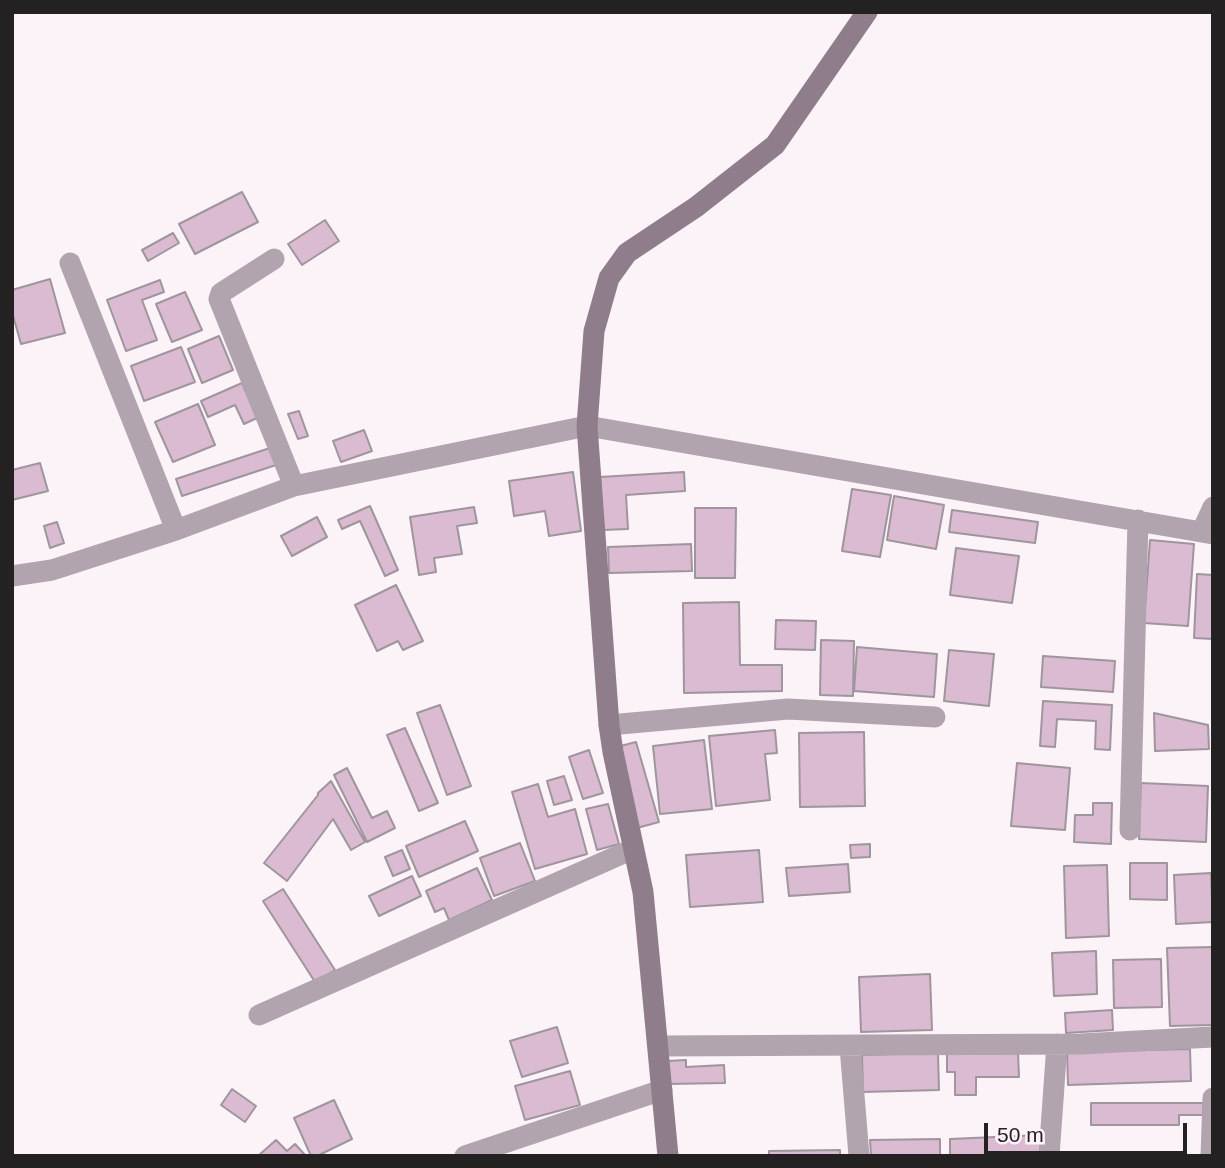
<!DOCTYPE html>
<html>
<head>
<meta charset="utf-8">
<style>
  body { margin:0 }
  #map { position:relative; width:1225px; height:1168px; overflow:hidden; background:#fcf3f9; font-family:Helvetica,sans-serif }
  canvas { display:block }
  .frame { position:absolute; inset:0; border:14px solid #242123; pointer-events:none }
  .scale { position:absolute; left:984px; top:1123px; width:203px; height:32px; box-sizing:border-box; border:4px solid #242123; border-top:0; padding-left:9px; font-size:21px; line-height:24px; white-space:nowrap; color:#242123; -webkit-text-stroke:5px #fcf3f9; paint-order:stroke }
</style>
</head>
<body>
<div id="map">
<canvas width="1225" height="1168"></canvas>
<div class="frame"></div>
<div class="scale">50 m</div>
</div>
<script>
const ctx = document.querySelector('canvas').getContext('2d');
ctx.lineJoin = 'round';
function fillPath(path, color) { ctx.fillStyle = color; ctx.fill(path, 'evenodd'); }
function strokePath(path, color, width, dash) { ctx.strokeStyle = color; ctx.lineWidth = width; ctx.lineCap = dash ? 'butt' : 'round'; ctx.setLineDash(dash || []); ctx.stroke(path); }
const building = new Path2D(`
  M242,192l16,30 -63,32 -16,-30z
  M325,220l14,21 -37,24 -14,-21z
  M173,233l6,10 -31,18 -6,-11z
  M50,279l15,54 -44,11 -9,-32v-22z
  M160,280l4,12 -22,8 15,40 -31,11 -19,-51z
  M185,292l17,38 -30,12 -16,-38z
  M219,336l14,34 -31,13 -14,-34z
  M181,347l14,35 -51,19 -13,-35z
  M242,383l15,35 -13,6 -9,-19 -27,12 -7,-16z
  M198,404l17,41 -42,17 -18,-40z
  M299,411l9,25 -10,3 -10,-25z
  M364,430l8,21 -31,11 -8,-21z
  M270,448l6,17 -94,31 -6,-17z
  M40,463l8,28 -36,9v-30z
  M573,472l8,59 -32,5 -4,-25 -31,5 -5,-35z
  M684,472l1,19 -59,4 2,34 -25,1 -3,-53z
  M852,489l39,6 -11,62 -38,-6z
  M894,496l50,9 -8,44 -49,-9z
  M370,506l28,64 -13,6 -25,-55 -18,8 -4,-9z
  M474,507l3,16 -20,3 5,28 -28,4 2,14 -17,3 -9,-58z
  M695,508h41l-1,70h-40z
  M952,510l86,12 -3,21 -86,-11z
  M317,517l10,20 -35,19 -11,-20z
  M57,522l7,21 -14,5 -6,-22z
  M1150,540l44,4 -6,82 -44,-3z
  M691,544l1,27 -83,2 -1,-26z
  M956,548l63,8 -7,47 -62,-8z
  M1197,574l16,1v64l-19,-1z
  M396,585l27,56 -20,9 -5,-9 -21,10 -22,-46z
  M739,602l1,63h42v26l-98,2 -1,-90z
  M776,620l40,1 -1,29 -40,-1z
  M821,640l33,1 -1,55 -33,-1z
  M857,647l80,7 -3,43 -80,-6z
  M949,650l45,4 -5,52 -45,-5z
  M1043,656l72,5 -2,31 -72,-5z
  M1043,701l69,4 -2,45 -15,-1 1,-28 -39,-2 -2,28 -15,-1z
  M440,705l31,81 -24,9 -30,-82z
  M1154,713l54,12 1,24 -54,2z
  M405,728l33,75 -19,8 -32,-76z
  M775,730l2,23 -12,1 5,46 -54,6 -7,-70z
  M864,732l1,74 -65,1 -1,-74z
  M704,740l8,69 -52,5 -7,-68z
  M636,742l23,80 -22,6 -24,-80z
  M589,750l14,43 -20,6 -14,-42z
  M1017,763l53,5 -5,62 -54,-4z
  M347,768l25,50 15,-7 8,17 -28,14 -33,-67z
  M564,776l8,24 -18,5 -7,-24z
  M331,781l34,61 -14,8 -18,-31 -46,62 -23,-18 54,-68v-2z
  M1141,783l67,3 -2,56 -67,-3z
  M538,784l10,33 27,-8 12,45 -52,15 -23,-77z
  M1093,803h19l-1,41 -37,-2 1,-27h18z
  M608,804l11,40 -22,6 -11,-41z
  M465,821l13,30 -59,26 -13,-31z
  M520,843l15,38 -41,15 -14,-38z
  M870,844v13l-19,1 -1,-13z
  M402,850l8,19 -17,7 -8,-19z
  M759,850l4,52 -73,5 -4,-52z
  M1130,863h37v37l-37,-1z
  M848,864l2,28 -61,4 -3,-28z
  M1107,865l2,71 -43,2 -2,-72z
  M477,868l15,32 -43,20 -5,-12 -9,4 -9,-21z
  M1211,873l2,49 -37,2 -2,-49z
  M412,876l9,20 -42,20 -10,-20z
  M283,889l52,81 -20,12 -52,-81z
  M1213,947v78l-43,1 -3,-78z
  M1096,951l1,43 -43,2 -2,-43z
  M1161,959l1,48 -48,1 -1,-48z
  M930,974l2,56 -71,2 -2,-55z
  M1112,1010l1,20 -47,3 -1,-20z
  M557,1027l11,36 -46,14 -12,-36z
  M1190,1049l1,32 -123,4 -1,-33z
  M938,1053l1,37 -76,2 -1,-37z
  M1018,1053l1,24h-43v18h-21v-23h-8v-18z
  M686,1060v7l38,-2 1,18 -56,1 -1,-23z
  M570,1071l10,34 -55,15 -10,-34z
  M232,1089l24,17 -11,16 -24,-17z
  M334,1100l18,39 -35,17h-6l-17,-38z
  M1091,1103h112v12h-24v10h-88z
  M1040,1135l1,21h-91v-17z
  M940,1139v17h-69l-1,-16z
  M276,1140l11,11 8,-7 11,12h-48z
  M840,1150v6h-71v-5z`);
fillPath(building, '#dabbd2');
strokePath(building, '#9e969c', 2);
strokePath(new Path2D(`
  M274,259l-53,34 -2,6 75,187
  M70,263l106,267
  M1202,531l11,-24
  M12,576l40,-6 124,-40 118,-44 293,-60 626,108
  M609,725l179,-16 147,8
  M1130,830l8,-310
  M259,1015l374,-166
  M658,1046l423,-2 132,-7
  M850,1047l9,109
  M465,1156l197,-66
  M1049,1156l8,-112
  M1211,1156l2,-58`), '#b2a4ae', 21);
strokePath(new Path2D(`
  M668,1156l-25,-264 -30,-140 -4,-27 -22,-299 7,-95 15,-53 18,-25 69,-46 79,-62 92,-133`), '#907d8b', 21);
</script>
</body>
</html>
